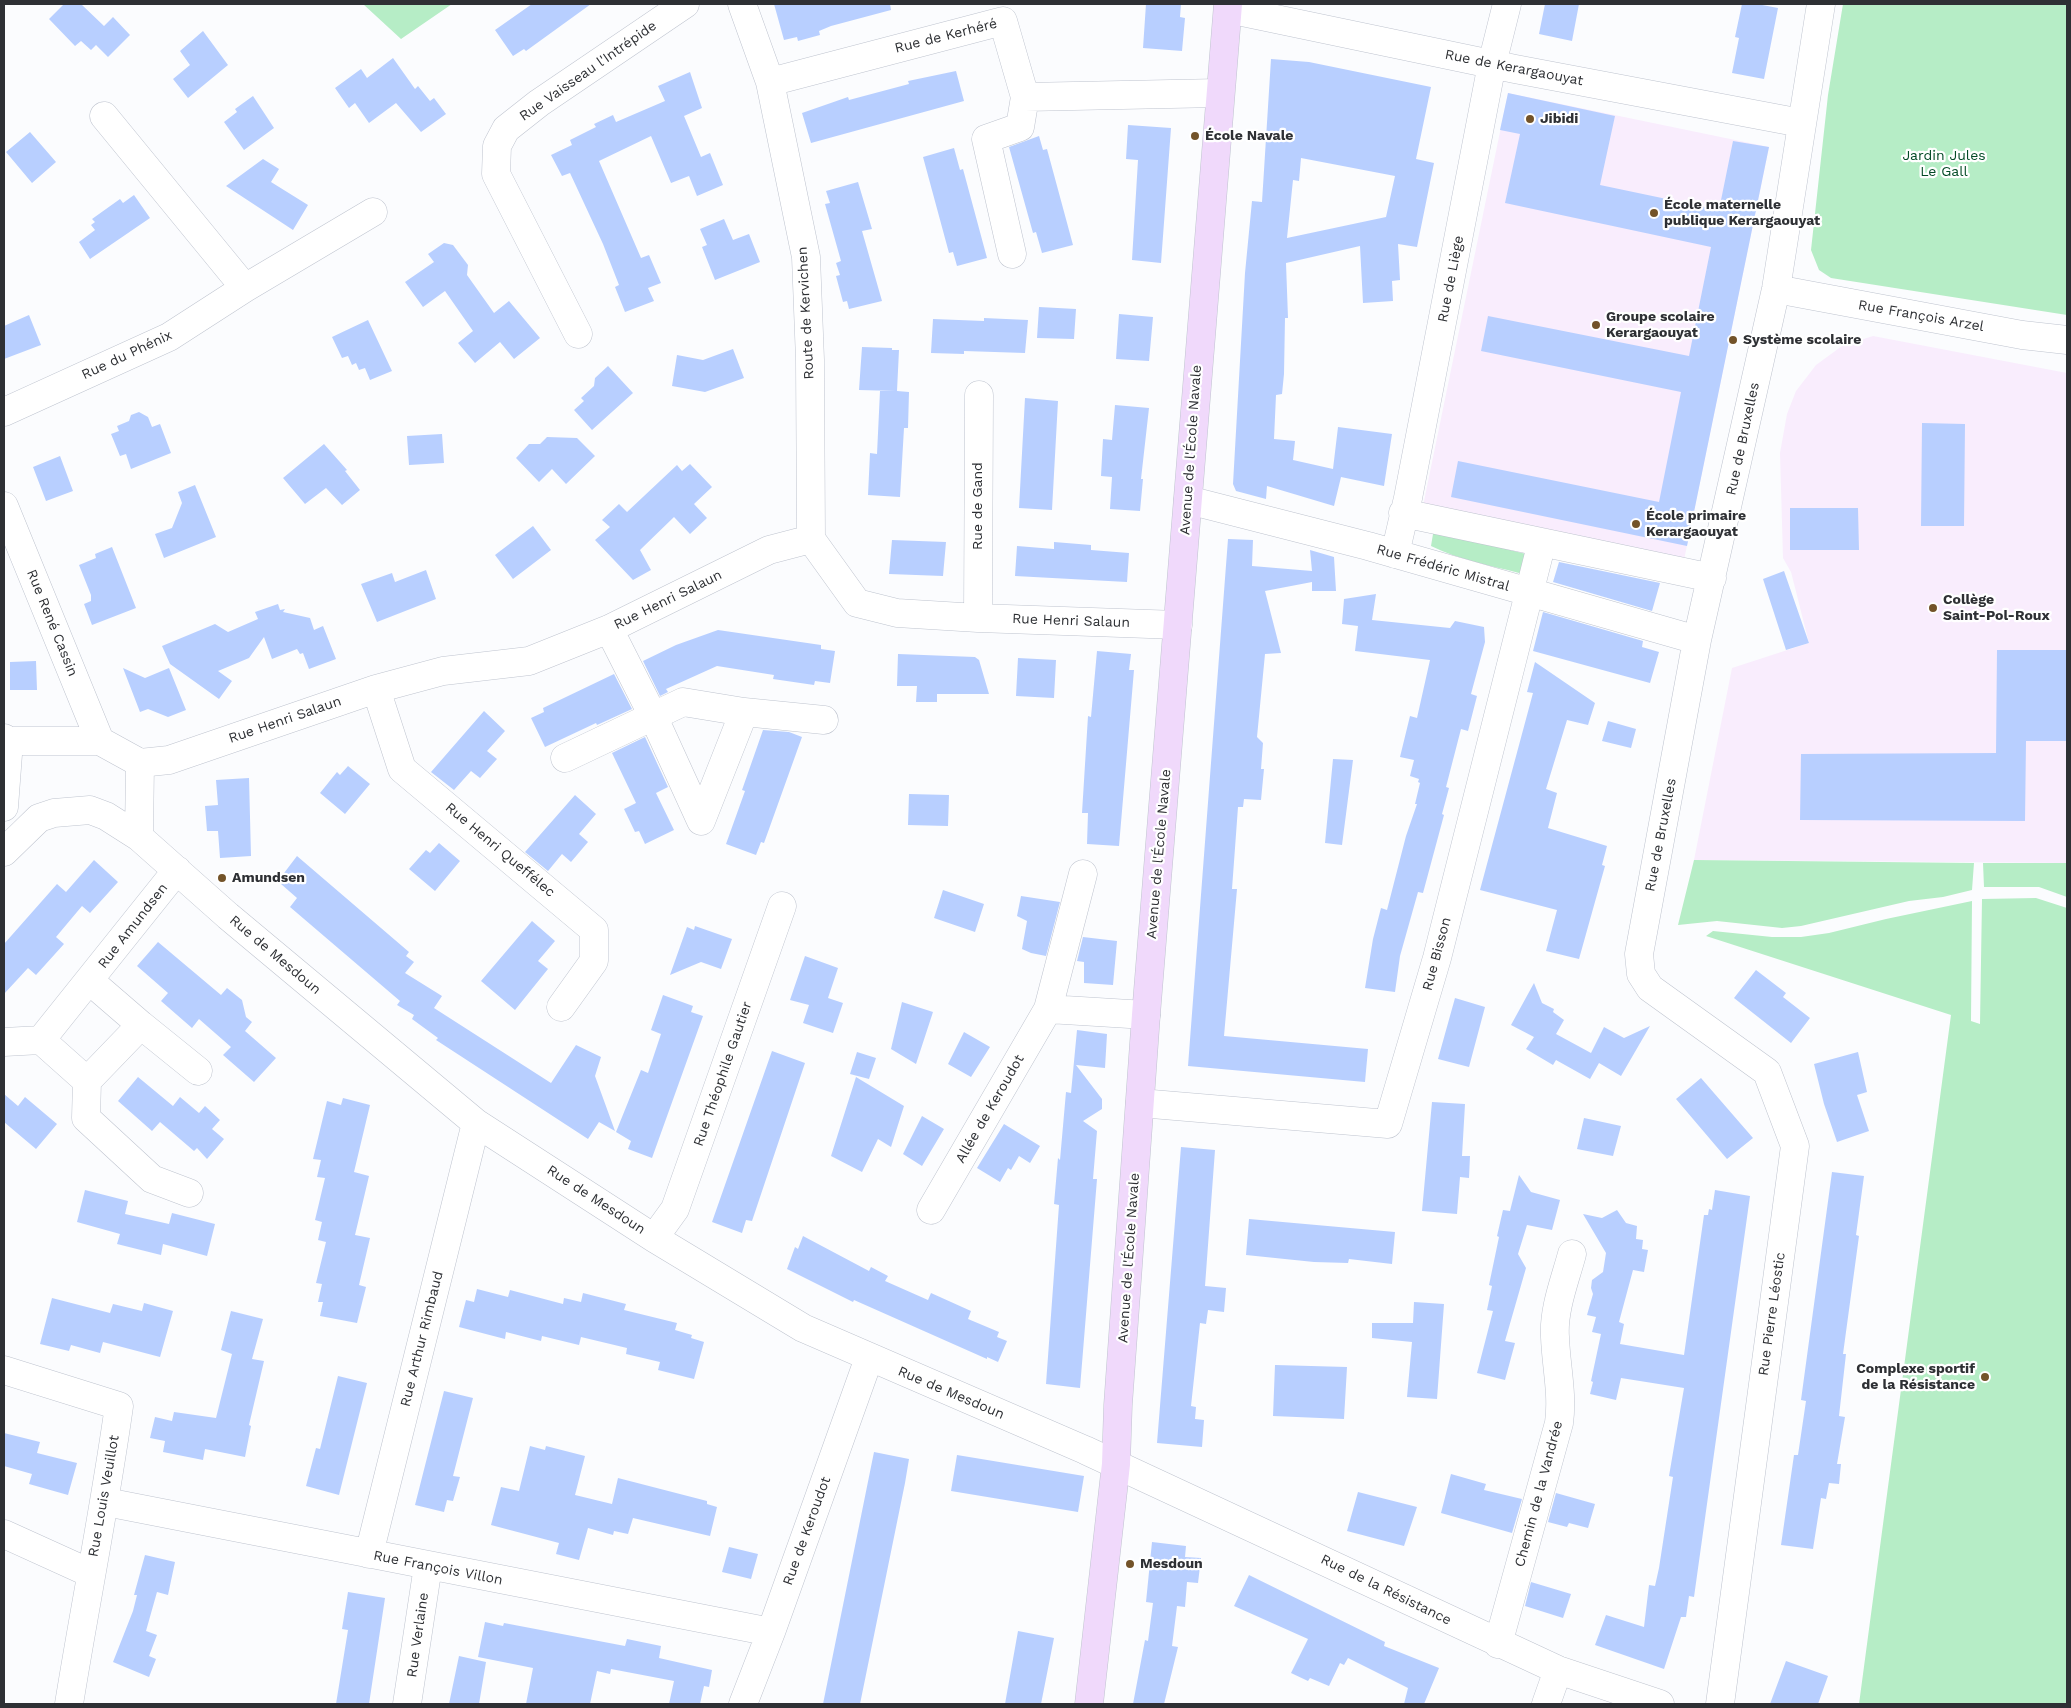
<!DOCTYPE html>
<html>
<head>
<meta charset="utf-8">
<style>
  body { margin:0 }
  #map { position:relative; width:2071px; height:1708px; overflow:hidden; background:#fbfcfe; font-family:"Work Sans",sans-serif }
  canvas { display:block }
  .frame { position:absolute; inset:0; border:5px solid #2e3034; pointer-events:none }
</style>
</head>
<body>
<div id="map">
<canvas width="2071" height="1708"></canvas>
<div class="frame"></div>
</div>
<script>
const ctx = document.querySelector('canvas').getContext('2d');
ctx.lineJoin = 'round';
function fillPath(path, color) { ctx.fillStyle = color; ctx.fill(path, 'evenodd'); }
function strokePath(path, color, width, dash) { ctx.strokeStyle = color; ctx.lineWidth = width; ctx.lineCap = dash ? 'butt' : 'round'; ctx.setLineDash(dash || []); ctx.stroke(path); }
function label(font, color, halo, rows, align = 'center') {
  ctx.font = font + ' "Work Sans",sans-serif'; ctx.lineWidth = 4.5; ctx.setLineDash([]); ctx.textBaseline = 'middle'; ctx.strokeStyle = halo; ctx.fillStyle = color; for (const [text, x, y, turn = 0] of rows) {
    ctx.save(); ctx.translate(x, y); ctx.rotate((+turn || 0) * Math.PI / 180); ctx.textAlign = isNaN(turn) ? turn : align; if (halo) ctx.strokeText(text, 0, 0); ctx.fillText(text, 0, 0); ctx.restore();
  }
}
fillPath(new Path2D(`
  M1508,93l261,54 -85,413 -261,-54z
  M1873,336l194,37v490l-373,-3 38,-192 77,-25 -18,-71 -8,-14 -3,-105 7,-39 9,-23 20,-26 26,-19z`), '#f9edfd');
fillPath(new Path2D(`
  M363,4h89l-51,35z
  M1843,4h224v311l-236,-37 -12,-8 -8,-20 17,-155z
  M1438,532l88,22 -1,17 -6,2c-30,-8 -60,-13 -88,-27l2,-12z
  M1694,860l280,3 -2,27 -29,7 -34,4 -108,25 -19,2 -65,-7 -39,4z
  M1983,863h84v34l-28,-10h-55z
  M2036,898l31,10v796h-208l92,-689 -245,-79 7,-5 59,6h29l28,-4 57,-14 86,-18 -1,120 9,3 2,-125z`), '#b6edc6');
fillPath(new Path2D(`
  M64,4h17l23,22 9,-9 17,18 -22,22 -12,-12 -5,5 -10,-9 -6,5 -26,-27z
  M532,4h59l-65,47 -2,-2 -11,7 -18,-26z
  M774,4h116l1,6 -60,16 -12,5 1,4 -22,6 -1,-4 -13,3z
  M1146,4h35l-1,13 5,1 -3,33 -39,-3z
  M1545,4h34l-7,37 -33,-7z
  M1742,4h15l21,4 -14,71 -32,-6 7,-35 -4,-1z
  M203,31l25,34 -40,33 -15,-19 17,-14 -10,-14z
  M393,58l22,31 3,-3 12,15 4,-3 12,16 -25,18 -25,-29 -27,20 -14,-20 -6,5 -14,-20 26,-19 6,9z
  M1271,59l38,3 122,25 -15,72 18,4 -17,84 -19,-3 2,36 -8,1 1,20 -30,2 -3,-57 -74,17 2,55h-3l-1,56 -2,20 -6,1 -2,44 21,2 -2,19 40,9 5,-42 54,7 -8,52 -43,-9 -7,29 -67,-20 -1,13 -30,-8 -3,-7 12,-211 7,-72 10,1zM1301,158l94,18 -9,41 -99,21 6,-58 6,1z
  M956,71l8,30 -153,42 -9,-30 46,-16 1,3 60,-16 -1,-3z
  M690,72l12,36 -18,8 17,41 9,-4 13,32 -26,11 -8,-20 -18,7 -20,-47 -52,25 42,97 8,-3 12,28 -13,5 6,13 -29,11 -10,-25 4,-2 -16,-41 -33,-71 -8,3 -11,-21 21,-10 -2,-5 26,-13 -2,-3 19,-9 3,7 49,-21 -7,-15z
  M1508,93l107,23 -15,69 119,25 14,-69 36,6 -82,399 -236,-49 7,-36 201,41 22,-110 -200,-41 7,-35 201,40 22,-109 -206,-44 15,-69 -20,-4z
  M253,96l21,32 -30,22 -20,-28 13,-10 -2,-3z
  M1128,125l43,3 -10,135 -29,-3 6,-100 -12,-1z
  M30,132l26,30 -24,21 -26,-31z
  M1039,136l4,14 4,-1 26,96 -31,8 -6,-21 -3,1 -24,-86z
  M954,148l6,22 3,-1 24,89 -30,8 -4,-14 -4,1 -26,-96z
  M263,159l16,10 -8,13 37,23 -15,25 -67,-44z
  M858,182l14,47 -10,2 20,70 -33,8 -2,-8 -4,1 -7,-26 4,-1 -4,-12 5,-2 -16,-57 5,-1 -4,-12z
  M134,195l16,23 -60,41 -11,-17 16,-12 -4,-5 4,-3 -3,-3 28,-20 3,4z
  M724,219l9,21 16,-6 11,28 -45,18 -13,-33 5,-2 -7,-16z
  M444,243l9,2 15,20 -1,10 27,38 15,-12 31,37 -26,21 -14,-17 -25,21 -17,-20 15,-12 -28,-40 -22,16 -18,-25 29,-20 -6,-8z
  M1039,307l37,2 -2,30 -37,-1z
  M1119,314l34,3 -4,44 -33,-2z
  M29,315l12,30 -37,14v-33z
  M984,318l44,2 -3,33 -61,-2v3l-33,-1 2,-34 51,2z
  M368,320l24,51 -22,9 -5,-12 -6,2 -3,-7 -4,2 -4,-9 -6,2 -10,-21z
  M862,347l30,1v2h7l-2,41 12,1 -1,36h-4l-4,69 -32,-2 2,-42 7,1 3,-63h16l-37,-1z
  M733,349l11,29 -39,14 -33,-6 5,-31 26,5z
  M608,366l25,27 -41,37 -18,-20 10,-9 -3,-3 13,-12 1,-8z
  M1025,398l33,3 -6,109 -33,-2z
  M1115,405l34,3 -8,71h2l-3,32 -30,-2 2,-32 -11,-1 2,-37 9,1z
  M139,412l9,5 4,10 8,-3 11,29 -40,16 -5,-15 -6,2 -9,-22 8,-3 -2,-5 12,-5 2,-6z
  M1922,423l43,1 -1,102h-43z
  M442,434l2,29 -35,2 -2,-29z
  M547,437l30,1 18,18 -29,28 -14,-15 -13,13 -23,-24 13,-14h11z
  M324,444l23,26 -2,1 15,19 -18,15 -16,-17 -21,16 -22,-26z
  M60,456l13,35 -27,10 -13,-34z
  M690,464l22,23 -18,17 13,14 -17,16 -16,-17 -34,33 11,20 -18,10 -38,-40 15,-13 -8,-7 17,-16 8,8 50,-47 5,6z
  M195,485l21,52 -52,21 -9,-24 17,-6 10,-25 -4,-11z
  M1790,508h68l1,42h-69z
  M533,526l18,24 -38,29 -18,-24z
  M1228,539l25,1 -1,26 60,5 -2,-21 24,7 2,34h-24v-9l-47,9 16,62 -16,1 -8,83 6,6 -2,26h3l-3,31 -17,-1 -1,8h-5l-6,82h5l-13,147 144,13 -3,33 -177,-16z
  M892,540l54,2 -3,34 -54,-2z
  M1054,542l37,3v5l38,3 -2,29 -112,-6 2,-30 37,3z
  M112,547l24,61 -44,17 -8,-21 7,-3v-6l-12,-30 17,-7 -1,-4z
  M1559,562l101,21 -8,28 -99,-29z
  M426,570l10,29 -59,23 -16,-38 31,-11 3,9z
  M1784,571l25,72 -23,7 -23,-71z
  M1376,594l-4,26 78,8 5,-7 29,6 1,15 -14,52 6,2 -9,35 -7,-2 -15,58 3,1 -7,26 2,1 -21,78 -5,-1 -18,64 -5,36 -30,-4 8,-49 8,-31 6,2 19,-74 11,-32h-2l5,-21 -2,-1 1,-3 -9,-3 4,-16 -14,-3 10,-41 7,2 13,-58 -75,-9 3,-25 -16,-2 2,-25z
  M278,604l2,6 5,-1 -2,3 27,6 4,12 9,-4 13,33 -27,10 -6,-16 -3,1 -3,-5 -25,10 -8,-22 -15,21 -31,13 14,10 -13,18 -49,-35 -8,-18 53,-22 13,8 30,-13 -3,-7z
  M1543,612l100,29 -1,6 17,5 -9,31 -117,-32z
  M718,630l103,15v4l14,2 -5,32 -15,-2 -1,4 -41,-6 1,-4 -57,-9 -51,23 2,3 -8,4 -17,-35 33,-16z
  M1997,650h70v91h-41l-1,80 -225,-1 1,-66 195,-1z
  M1097,651l34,3 -2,16h5l-15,176 -32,-2 1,-31h-6l6,-97 3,1z
  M898,654l77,3 4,3 10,34h-52v8h-21l1,-16h-20z
  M1018,658l38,2 -2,38 -38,-2z
  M36,661l1,29h-27v-28z
  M1535,662l60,41 -7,22 -21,-5 -21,69 11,4 -9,35 59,18 -5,19 3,1 -26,93 -33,-8 11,-41 -77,-20 53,-197 -6,-1z
  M123,668l22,10 24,-10 17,42 -18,7 -20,-8 -8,3z
  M614,674l18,35 -35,16 -1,-2 -51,24 -14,-29 13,-6 -1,-4z
  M484,711l21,20 -18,20 10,8 -17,19 -9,-7 -17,19 -23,-18z
  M1608,721l28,8 -5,19 -29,-7z
  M763,730l26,2 13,5 -38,106 -3,-1 -5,13 -30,-11 19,-53 -3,-1z
  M645,737l23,50 -12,6 18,37 -29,14 -6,-13 -4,1 -11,-23 12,-6 -24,-50z
  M1333,759l20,1 -11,85 -17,-2z
  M348,766l22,18 -25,30 -25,-21 17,-21 3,3z
  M249,778l2,78 -31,2 -2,-27h-11l-2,-25 13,-1 -2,-25z
  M909,794l40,1 -1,31 -40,-1z
  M575,795l21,19 -17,20 9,8 -17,20 -9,-8 -14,17 -23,-19z
  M439,843l21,18 -25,30 -26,-22 17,-19 4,3z
  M297,856l112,96 -3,4 8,6 -9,11 37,23 -8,12 117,75 25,-38 25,12 -6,19 20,55 -16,-9 -11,17 -152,-99 2,-2 -26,-19 2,-4 -17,-10 3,-4 -110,-94 7,-9 -16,-14v-7z
  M94,860l24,22 -28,31 -8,-7 -26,31 8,7 -28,31 -8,-7 -24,26v-50l53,-60 9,8z
  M943,890l41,14 -9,28 -41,-14z
  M1021,896l39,6 -14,54 -15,-3 -9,-4 5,-28 -10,-5z
  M532,921l23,20 -17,20 10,8 -33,41 -34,-29z
  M695,926l37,13 -11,30 -20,-7 -31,13 17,-48 7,3z
  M1083,937l34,4 -4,44 -29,-2v-21l-7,-1z
  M158,942l63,53 6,-7 15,12 4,17 6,5 -7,9 31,27 -22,24 -31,-27 8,-8 -32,-28 -7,9 -31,-27 7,-8 -31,-27z
  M805,956l33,12 -10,30 15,5 -10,30 -30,-10 6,-18 -19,-5z
  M1756,970l30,23 -3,4 27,21 -19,25 -57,-45z
  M1534,983l8,20 12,6 -1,3 11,8 -8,14 35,19 13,-26 20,11 26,-12 -29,50 -22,-13 -9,16 -34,-19 -3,5 -27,-16 8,-12 -23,-12z
  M663,995l30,11 -2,6 12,4 -51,142 -24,-9 3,-8 -15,-9 25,-62 7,3 13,-39 -10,-4z
  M1455,998l30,9 -16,60 -31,-8z
  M902,1002l31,10 -17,52 -25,-15z
  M1077,1030l30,4 -2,34 -29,-3 26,34v10l-19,12 14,10 -4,48h4l-17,209 -34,-4 13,-179 -5,-1 4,-46 2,2 6,-68 5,1z
  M964,1032l26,15 -19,30 -23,-13z
  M772,1051l33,12 -53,158 -6,-1 -4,13 -30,-11z
  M857,1052l19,6 -7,21 -19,-5z
  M1858,1052l9,40 -10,3 12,36 -32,11 -13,-38 -10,-40z
  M138,1077l35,29 7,-9 19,16 6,-7 15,14 -8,9 12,10 -17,20 -10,-11 -3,3 -34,-29 -8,9 -34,-30z
  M856,1077l48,29 -13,41 -13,-8 -16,33 -31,-16z
  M1701,1078l52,60 -26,21 -51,-60z
  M4,1094l14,12 7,-9 32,27 -21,25 -32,-27z
  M343,1098l27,7 -16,67 15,4 -14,59 15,3 -11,47 7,2 -9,36 -37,-7 3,-14h-5l4,-18 -6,-1 10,-41 -8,-2 4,-18 -7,-2 10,-42 -8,-1 4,-17 -8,-1 14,-58 14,4z
  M1432,1102l33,2 -3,52h8l-1,22 -9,-1 -3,37 -35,-3z
  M922,1116l22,13 -22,37 -19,-12z
  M1584,1118l37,8 -8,30 -36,-7z
  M1004,1124l36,22 -10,17 -11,-7 -8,14 -3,-2 -8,14 -23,-14z
  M1181,1147l34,3 -10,136 21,2 -2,24 -16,-2 -2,14 -6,-1 -9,83 5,1 -1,12 9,1 -2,27 -45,-4z
  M1832,1172l32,4 -8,59 3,1 -16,118h3l-7,62 6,1 -8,47h4l-2,20 -10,-1 -3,16 -5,-1 -8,51 -32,-4 13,-90h4l8,-54 -5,-1z
  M1519,1175l12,17 29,8 -8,30 -25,-5 -9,29 8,14 -21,73 10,2 -10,37 -28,-7 16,-62 -6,-1 5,-24 -3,-1 10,-48 -2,-1 6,-26 7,1z
  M85,1190l43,11 -3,13 44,10 3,-11 43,11 -8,32 -44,-12 -2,11 -44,-11 3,-10 -43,-12z
  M1715,1190l35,6 -56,401 -5,-1 -3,21h-5l-17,52 -69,-24 11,-30 38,12 5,-42 6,1 4,-18 14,-91 -4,-1 15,-88 -63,-10 -5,22 -26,-6 3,-12 -2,-1 10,-47 -9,-2 4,-15 -9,-2 6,-21 -2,-6 1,-8 11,-8 3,-19 -23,-39 19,4 15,-8 9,13 11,3 -1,13 7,1 -1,9 6,1 -4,22 -11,-2 -14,52 5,2 -4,20 64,11 20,-140h4l1,-6 3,1z
  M1249,1219l146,13 -3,32 -43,-5 -1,4 -34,-1 -68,-7z
  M803,1236l66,35 2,-4 17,9 -3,5 43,19 3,-7 40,18 -3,8 31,13 -2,5 10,4 -9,21 -11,-5v2l-133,-59 -1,2 -66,-33 8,-22 3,2z
  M477,1289l31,8 2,-7 53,14 1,-6 17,4 2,-9 43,11 -2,6 53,13 -2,7 17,5 -1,3 13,4 -10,37 -36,-9 2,-8 -34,-8 1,-6 -46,-11 -2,8 -37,-9 -1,5 -35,-9 -1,7 -46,-12 7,-27 8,2z
  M52,1298l58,15 3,-9 29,7 2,-8 29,8 -13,46 -57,-15 -3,11 -29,-8 -2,6 -29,-7z
  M1414,1302l30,2 -7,95 -30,-2 5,-55 -40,-4v-15h41z
  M231,1311l32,8 -11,40 12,2 -15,64 2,1 -6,31 -40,-8 -2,11 -40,-8 2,-11 -15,-3 5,-21 17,4 2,-9 42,6 16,-64 -11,-4z
  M1275,1365l72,2 -3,52 -71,-3z
  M338,1376l29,7 -28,112 -33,-9 10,-38 4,1z
  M444,1391l29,7 -20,78 7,1 -7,24 -6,-1 -3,12 -29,-7z
  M4,1433l36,9 -3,11 40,10 -9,32 -39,-11 3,-10 -28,-8z
  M530,1446l15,4 1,-4 39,10 -10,39 37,9 6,-26 89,23v3l10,3 -7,29 -77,-18 -5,16 -14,-3 -1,4 -25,-7 -9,32 -23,-6 3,-11 -68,-18 10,-38 18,4z
  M874,1452l35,7 -4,24 -45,221h-37z
  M957,1455l127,21 -6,36 -127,-21z
  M1451,1474l35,10 -2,6 38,9 -10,34 -71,-20z
  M1358,1492l59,15 -13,39 -57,-15z
  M1556,1493l39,11 -7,24 -19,-5 -2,4 -19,-5z
  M1152,1542l34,4 -1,11 16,1 -3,25 -11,-1 -2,25 -8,-1 -5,40 6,1 -14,57h-31l12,-64 3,1 5,-38 -7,-1z
  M729,1547l29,7 -7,25 -29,-7z
  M145,1555l30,7 -7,33 -11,-3 -11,39 11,4 -8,21 7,3 -7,18 -36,-15 20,-51 4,-16h-3z
  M1249,1575l136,67 -1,4 55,22 -15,36h-20l4,-16 -60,-30 -4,7 -4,-2 -11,23 -19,-8 -2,3 -17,-8 17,-34 -74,-33z
  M1531,1582l40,12 -8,24 -38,-12z
  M348,1592l37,6 -16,106h-33l12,-74 -6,-1z
  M485,1622l18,4 1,-3 121,23 2,-7 34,7 -2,12 53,12 -3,17 -5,-1 -4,18h-31l5,-23 -63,-12 -1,5 -13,-3 -7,33h-64l7,-36 -55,-11z
  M1018,1631l36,7 -13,66h-36z
  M459,1656l27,6 -7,42h-30z
  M1786,1661l42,15 -10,28h-48z`), '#b8cfff');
const street = new Path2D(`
  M742,4l28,78 36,175 4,103 1,179
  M1228,9l287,60 286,54
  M770,82l233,-61 22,76 194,-4
  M104,116l141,172
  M1012,254l-26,-115 34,-12 5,-30
  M1776,289l246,46 45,5
  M578,334l-82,-160 1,-28 9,-17 33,-26 146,-99
  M4,412l165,-75 76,-49 128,-76
  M1188,500l180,46 329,94
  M4,506l96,235
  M1403,513l309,65
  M811,539l46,64 40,10 81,5 200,7
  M1395,554l13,-56 84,-434 15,-60
  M978,618l1,-223
  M609,629l45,89 47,103 43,-109
  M376,689l26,80 192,161v31l-33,46
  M4,738l5,3h91l40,22
  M565,758l118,-56 61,10 80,8
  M140,763l29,-3 207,-71 67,-18 86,-10 80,-32 160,-79 42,-11
  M4,807l5,-66
  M139,837l1,-74
  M4,852l35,-34 15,-5 36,-3 16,6 33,21 89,79 248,207 178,115 149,90 282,122 473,220 102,34
  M90,981l51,44 -54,56 -46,-41 136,-170
  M1048,1009l35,-135
  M141,1025l57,46
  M4,1042l37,-2
  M87,1081l-1,37 66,61 37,14
  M1140,1103l248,21 49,-166 105,-416
  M931,1210l117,-201 98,6
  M654,1238l21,-29 107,-303
  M4,1370l115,36c-14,100 -34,199 -50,298
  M106,1502l665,130
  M4,1534l86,39
  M369,1554l107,-431
  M1498,1644l61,-221c4,-29 -3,-57 -4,-86 -2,-27 10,-57 17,-83
  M407,1704l21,-138
  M743,1704l28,-72 98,-274
  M1546,1704l12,-34
  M1720,1704l75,-558 -28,-74 -117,-84 -9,-14 -2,-20 58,-314 79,-351 45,-285`);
const secondary = new Path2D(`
  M1089,1704l27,-240 2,-59 28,-390 82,-1011`);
strokePath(street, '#bfc4cf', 29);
strokePath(secondary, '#bfc4cf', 29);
strokePath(street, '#fff', 28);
strokePath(secondary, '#f0d9fb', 28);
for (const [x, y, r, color] of [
  [1530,119,5,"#735329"],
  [1195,136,5,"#735329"],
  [1654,213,5,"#735329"],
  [1596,325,5,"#735329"],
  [1733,340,5,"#735329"],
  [1636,524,5,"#735329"],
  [1933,608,5,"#735329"],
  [222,878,5,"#735329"],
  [1985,1377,5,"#735329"],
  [1130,1564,5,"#735329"]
]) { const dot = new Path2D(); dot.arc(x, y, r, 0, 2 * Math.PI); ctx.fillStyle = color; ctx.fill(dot); strokePath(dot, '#fff', 2); }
label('14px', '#2e3034', '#fff', [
  ["Rue de Kerhéré",946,36,-14],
  ["Rue de Kerargaouyat",1514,68,11],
  ["Rue Vaisseau l'Intrépide",588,71,-35],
  ["Rue de Liège",1451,279,-79],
  ["Route de Kervichen",806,313,-93],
  ["Rue François Arzel",1921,316,10],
  ["Rue du Phénix",127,355,-25],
  ["Rue de Bruxelles",1743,439,-78],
  ["Avenue de l'École Navale",1191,450,-86],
  ["Rue de Gand",978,506,-90],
  ["Rue Frédéric Mistral",1443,568,16],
  ["Rue Henri Salaun",668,600,-26],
  ["Rue Henri Salaun",1071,621,2],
  ["Rue René Cassin",52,623,68],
  ["Rue Henri Salaun",285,720,-19],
  ["Rue de Bruxelles",1661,835,-79],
  ["Rue Henri Queffélec",500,850,40],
  ["Avenue de l'École Navale",1159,854,-85],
  ["Rue Amundsen",133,926,-52],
  ["Rue Bisson",1437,954,-75],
  ["Rue de Mesdoun",275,955,40],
  ["Rue Théophile Gautier",723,1074,-71],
  ["Allée de Keroudot",990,1109,-60],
  ["Rue de Mesdoun",596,1200,33],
  ["Avenue de l'École Navale",1129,1258,-86],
  ["Rue Pierre Léostic",1772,1314,-82],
  ["Rue Arthur Rimbaud",422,1339,-76],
  ["Rue de Mesdoun",951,1393,23],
  ["Chemin de la Vandrée",1539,1494,-75],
  ["Rue Louis Veuillot",104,1496,-80],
  ["Rue de Keroudot",807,1531,-70],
  ["Rue François Villon",438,1568,11],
  ["Rue de la Résistance",1386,1590,26],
  ["Rue Verlaine",418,1635,-82]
]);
label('bold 14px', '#2e3034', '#fff', [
  ["Jibidi",1540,119],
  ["École Navale",1205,136],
  ["École maternelle",1664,205],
  ["publique Kerargaouyat",1664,221],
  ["Groupe scolaire",1606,317],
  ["Kerargaouyat",1606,333],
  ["Système scolaire",1743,340],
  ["École primaire",1646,516],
  ["Kerargaouyat",1646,532],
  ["Collège",1943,600],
  ["Saint-Pol-Roux",1943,616],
  ["Amundsen",232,878],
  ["Complexe sportif",1975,1369,"right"],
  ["de la Résistance",1975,1385,"right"],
  ["Mesdoun",1140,1564]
], 'left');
label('14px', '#034a26', '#fff', [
  ["Jardin Jules",1944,156],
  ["Le Gall",1944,172]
]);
</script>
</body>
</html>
